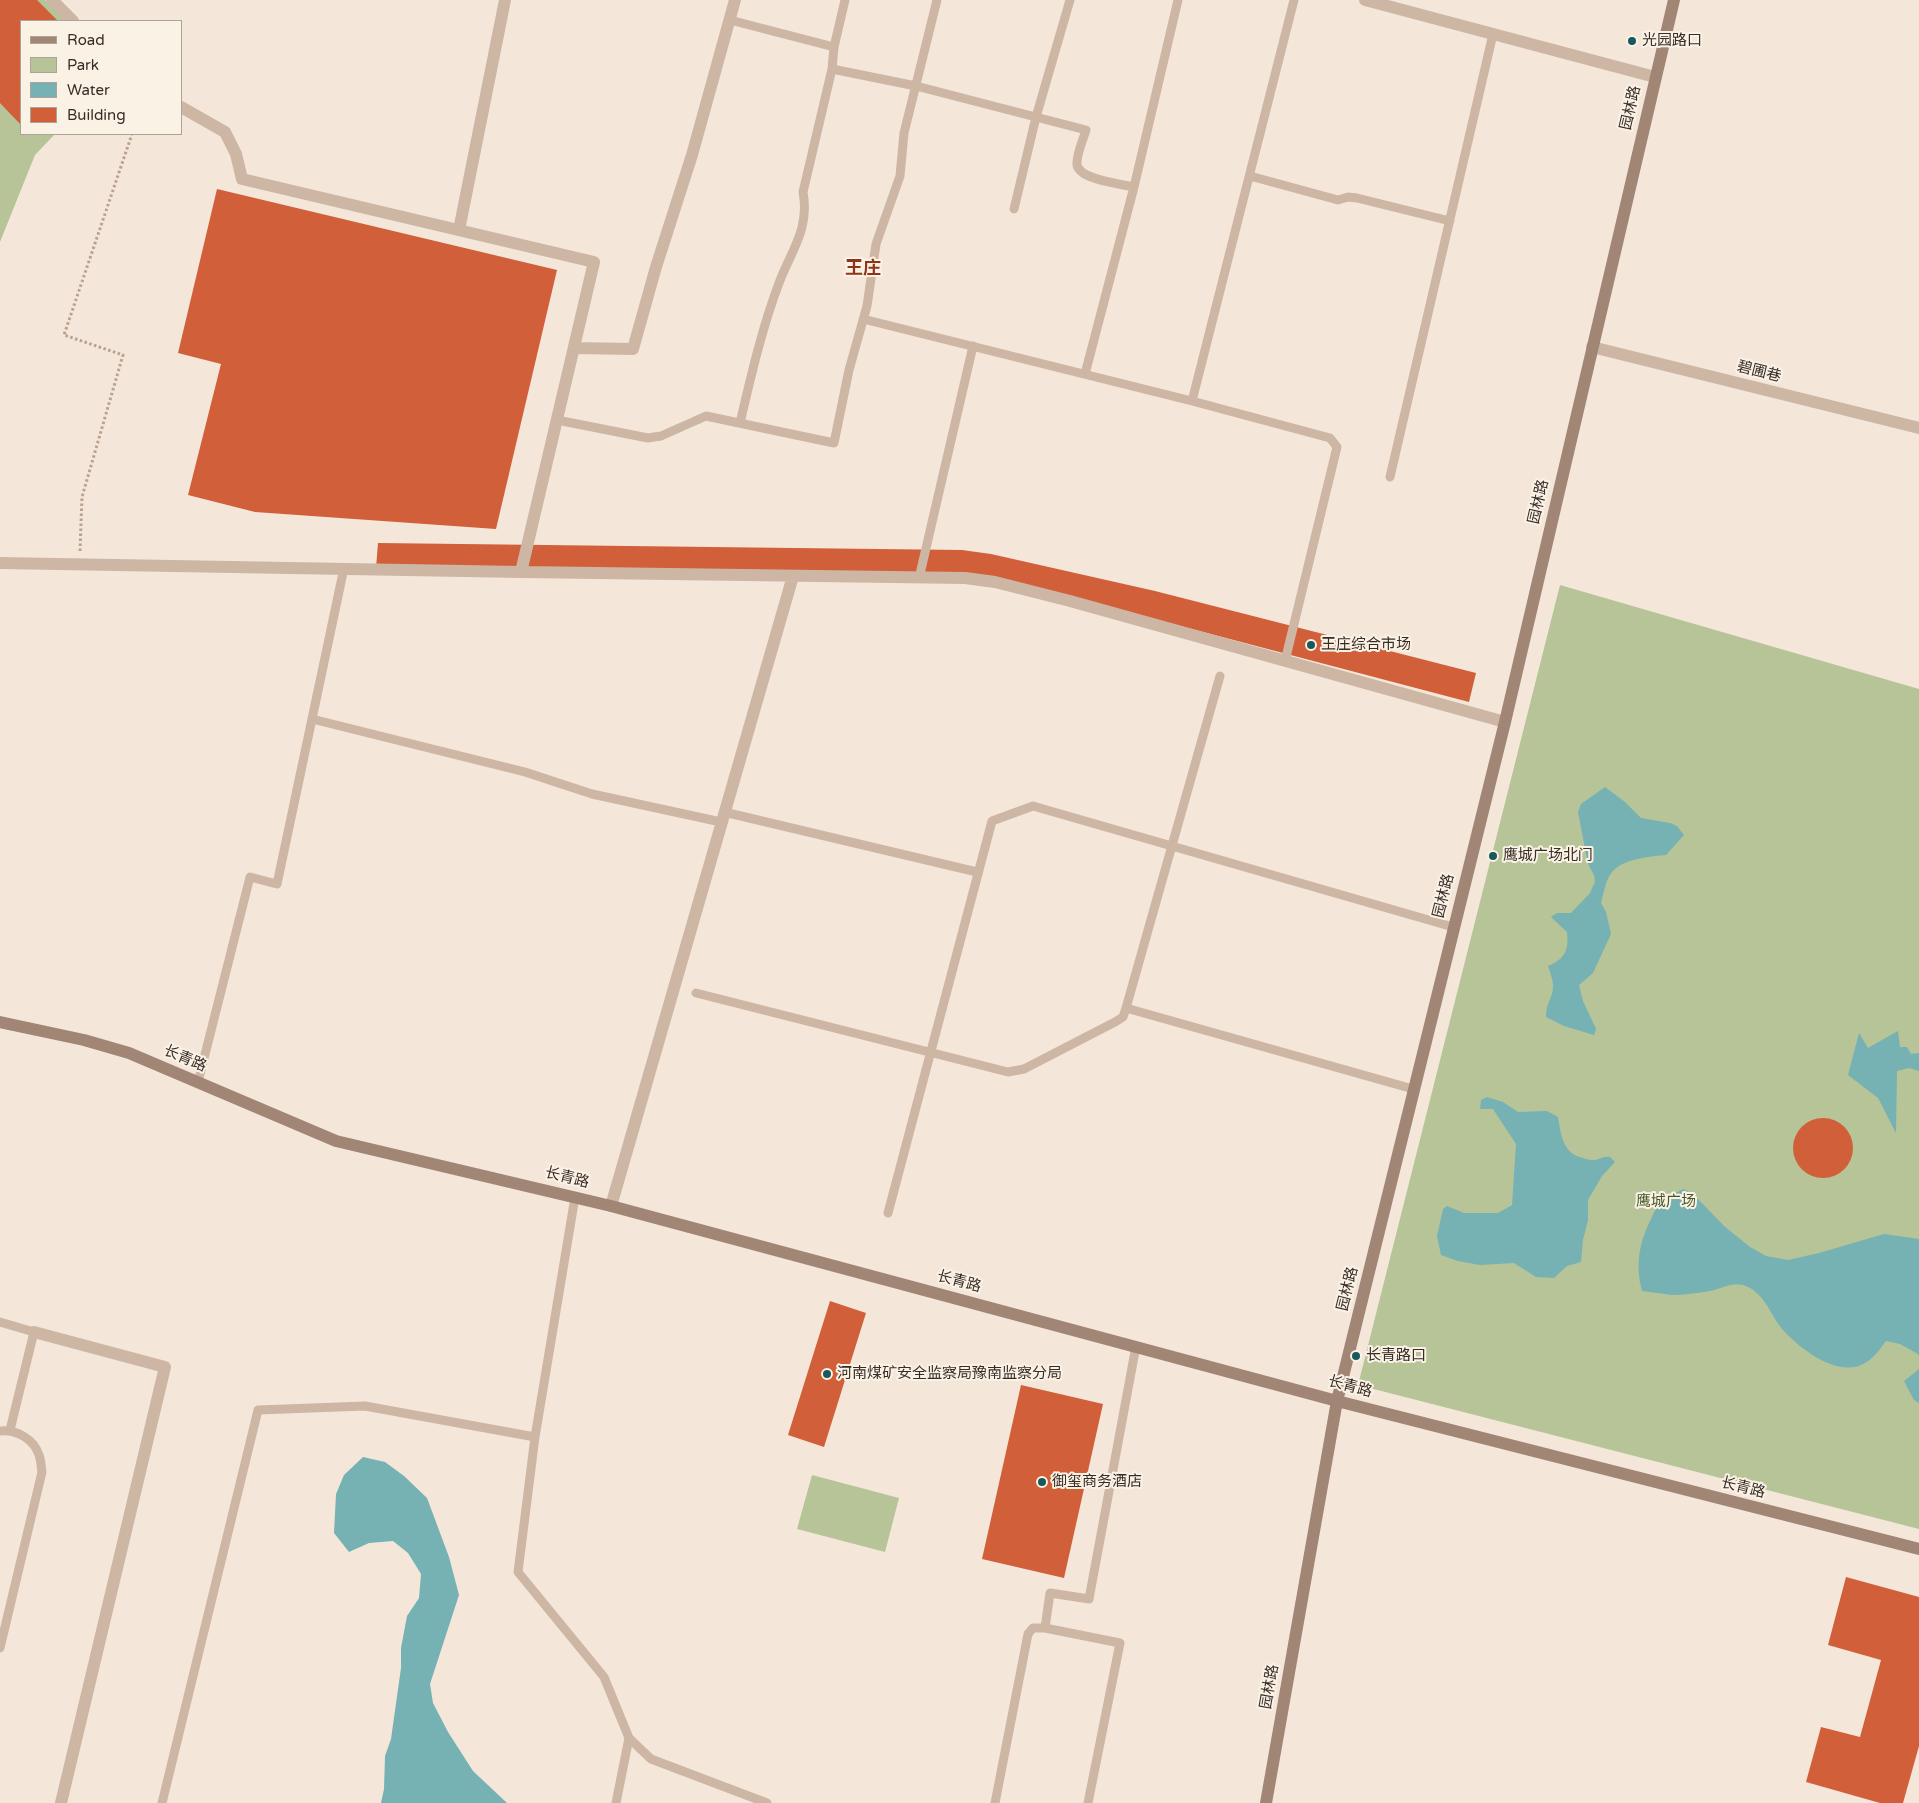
<!DOCTYPE html>
<html>
<head>
<meta charset="utf-8">
<style>
  body { margin:0 }
  #map { position:relative; width:1919px; height:1803px; overflow:hidden; background:#f4e7da; font-family:"Varela Round",sans-serif }
  canvas { display:block }
  .legend { position:absolute; left:20px; top:20px; width:162px; height:115px; box-sizing:border-box; background:#fbf2e6; border:1px solid #ada39a; margin:0; padding:6px 9px; list-style:none; font-size:15px; color:#382c27 }
  .legend li { display:flex; align-items:center; gap:10px; height:25px }
  .legend b { width:25px; border:1px solid #ada39a }
</style>
</head>
<body>
<div id="map">
<canvas width="1919" height="1803"></canvas>
<ul class="legend">
<li><b style="height:6px;background:#a18575"></b>Road</li>
<li><b style="height:14px;background:#b6c498"></b>Park</li>
<li><b style="height:14px;background:#76b1b4"></b>Water</li>
<li><b style="height:14px;background:#d15f3a"></b>Building</li>
</ul>
</div>
<script>
const ctx = document.querySelector('canvas').getContext('2d');
ctx.lineJoin = 'round';
function fillPath(path, color) { ctx.fillStyle = color; ctx.fill(path, 'evenodd'); }
function strokePath(path, color, width, dash) { ctx.strokeStyle = color; ctx.lineWidth = width; ctx.lineCap = dash ? 'butt' : 'round'; ctx.setLineDash(dash || []); ctx.stroke(path); }
function label(font, color, halo, rows, align = 'center') {
  ctx.font = font + ' "Varela Round","Noto Sans SC",sans-serif'; ctx.lineWidth = 4; ctx.setLineDash([]); ctx.textBaseline = 'middle'; ctx.strokeStyle = halo; ctx.fillStyle = color; for (const [text, x, y, turn = 0] of rows) {
    ctx.save(); ctx.translate(x, y); ctx.rotate((+turn || 0) * Math.PI / 180); ctx.textAlign = isNaN(turn) ? turn : align; if (halo) ctx.strokeText(text, 0, 0); ctx.fillText(text, 0, 0); ctx.restore();
  }
}
fillPath(new Path2D(`
  M0,0h45l22,21h-46v113h34l-20,21 -35,87z
  M1560,585l359,104v840l-561,-144z
  M812,1475l87,23 -14,54 -88,-23z`), '#b6c498');
fillPath(new Path2D(`
  M1605,787l20,15 16,16 29,5 7,3 7,9 -18,20c-15,1 -40,4 -51,14 -9,7 -11,23 -14,34l5,9 5,22 -18,39 -14,12 4,16 13,28 -2,6 -30,-9 -18,-9c0,-10 3,-15 6,-23 3,-10 -1,-19 -4,-28 17,-7 21,-16 19,-34l-16,-15 6,-4h14l19,-20 5,-11 -1,-7 -6,-11 -10,-52 3,-8z
  M1898,1031l2,16h7l4,7 8,-1v18l-10,-3 -12,3 -1,62 -18,-35 -30,-23 11,-42 9,15z
  M1487,1097l16,5 15,10 29,-1 11,6c3,18 5,37 25,41 4,1 9,3 12,2 7,-1 7,-4 15,-3l5,5 -13,14 -14,24v20l-5,20 -2,22 -14,4 -13,12 -18,-1 -22,-14 -34,2 -22,-4 -17,-6 -4,-19 6,-27 4,-3 17,7h34l14,-8 4,-61 -23,-35h-13l1,-9z
  M1684,1189l13,9 27,28 26,21 16,9 22,4 31,-7 65,-19 35,5v117l-1,-2 -18,-10 -14,-3c-6,8 -12,17 -21,22 -26,16 -65,-14 -82,-33 -13,-15 -18,-38 -40,-45 -12,-3 -22,4 -33,6 -12,2 -26,4 -38,4 -10,-1 -20,-3 -30,-4 -7,-25 -3,-49 9,-72 2,-4 4,-10 7,-13 7,-8 17,-13 26,-17z
  M1919,1369v34l-5,-3 -10,-19z
  M363,1457l22,5 19,14 23,22 22,59 10,38 -29,89 3,19 15,29 25,39 34,32h-126l3,-14 1,-33 6,-17 10,-71v-20l6,-32 12,-18 2,-24 -13,-21 -15,-12 -24,2 -20,9 -15,-19 2,-39 8,-19z`), '#76b1b4');
fillPath(new Path2D(`
  M0,0h37l21,21h-37v104l-21,-22z
  M217,189l340,81 -61,259 -241,-17 -67,-17 33,-131 -43,-11z
  M378,543l584,7 29,4 164,37 321,82 -7,29 -319,-84 -164,-39 -610,-11z
  M1793 1148a30 30 0 1 1 60 0a30 30 0 1 1-60 0Z
  M830,1301l36,12 -42,134 -36,-12z
  M1021,1385l82,19 -39,174 -82,-19z
  M1846,1577l73,20v149l-16,57h-23l-74,-21 15,-55 39,10 21,-77 -53,-15z`), '#d15f3a');
strokePath(new Path2D(`
  M80,551l2,-54 41,-142 -59,-20 68,-201`), '#b9a18e', 3, [2.5, 2.5]);
strokePath(new Path2D(`
  M730,20l104,27
  M832,69l84,17 170,44c-3,10 -10,25 -9,35 3,15 44,19 57,22
  M1250,176l88,24 10,-3 9,1 93,23
  M1014,209l22,-92 34,-117
  M863,319l329,82 138,37 7,9 -52,214
  M1085,374l49,-187 44,-187
  M1192,401l102,-401
  M557,420l91,18 13,-2 45,-20 128,27 15,-73 18,-64 9,-62 24,-68 4,-43 33,-133
  M740,423c11,-47 22,-95 39,-140 12,-32 31,-54 24,-91l29,-123 2,-22 11,-47
  M1390,477l103,-443
  M920,574l53,-228
  M312,719l213,53 67,22 129,28
  M724,812l253,60
  M696,993l312,79 16,-3 91,-47 8,-5 3,-9 94,-332
  M1126,1008l287,81
  M198,1082l52,-205 27,7 67,-316
  M575,1197l-40,240 -17,135 86,105 25,61 22,21 116,44
  M888,1213l104,-392 41,-15 420,121
  M0,1322l34,10 -24,98
  M0,1431c16,-2 34,8 39,24 2,5 2,11 3,17l-42,176
  M162,1803l96,-393 107,-4 170,31
  M616,1803l13,-65
  M995,1803l33,-169 5,-6h12
  M1088,1803l32,-160 -75,-15 5,-35 39,6 47,-253`), '#cdb7a4', 9);
strokePath(new Path2D(`
  M52,0l21,21
  M1365,0l290,77
  M181,107l44,25 11,22 6,25 352,83 -73,310
  M459,230l46,-230
  M1592,347l327,81
  M574,348l59,1 23,-82 36,-112 43,-155
  M0,563l521,9 444,6 30,4 75,19 435,121
  M611,1206l182,-630
  M34,1332l131,35 -104,436`), '#cdb7a4', 12);
strokePath(new Path2D(`
  M0,1022l84,18 45,13 207,88 275,65 726,195 582,148
  M1266,1803l71,-402 168,-679 169,-722`), '#a18575', 12);
for (const [x, y, r, color] of [
  [1632,41,5,"#18595d"],
  [1311,645,5,"#18595d"],
  [1493,856,5,"#18595d"],
  [1356,1356,5,"#18595d"],
  [827,1374,5,"#18595d"],
  [1042,1482,5,"#18595d"]
]) { const dot = new Path2D(); dot.arc(x, y, r, 0, 2 * Math.PI); ctx.fillStyle = color; ctx.fill(dot); strokePath(dot, '#fbf2e6', 2); }
label('15px', '#382c27', '#fbf2e6', [
  ["光园路口",1642,41],
  ["王庄综合市场",1321,645],
  ["鹰城广场北门",1503,856],
  ["长青路口",1366,1356],
  ["河南煤矿安全监察局豫南监察分局",837,1374],
  ["御玺商务酒店",1052,1482]
], 'left');
label('15px', '#382c27', '#fbf2e6', [
  ["园林路",1631,108,-77],
  ["碧圃巷",1759,372,14],
  ["园林路",1539,502,-77],
  ["园林路",1444,896,-76],
  ["长青路",185,1059,23],
  ["长青路",567,1178,14],
  ["长青路",959,1282,15],
  ["园林路",1348,1289,-76],
  ["长青路",1350,1387,15],
  ["长青路",1743,1488,14],
  ["园林路",1270,1687,-80]
]);
label('15px', '#475928', '#fbf2e6', [
  ["鹰城广场",1666,1202]
]);
label('bold 18px', '#8f3418', '#fbf2e6', [
  ["王庄",863,269]
]);
</script>
</body>
</html>
